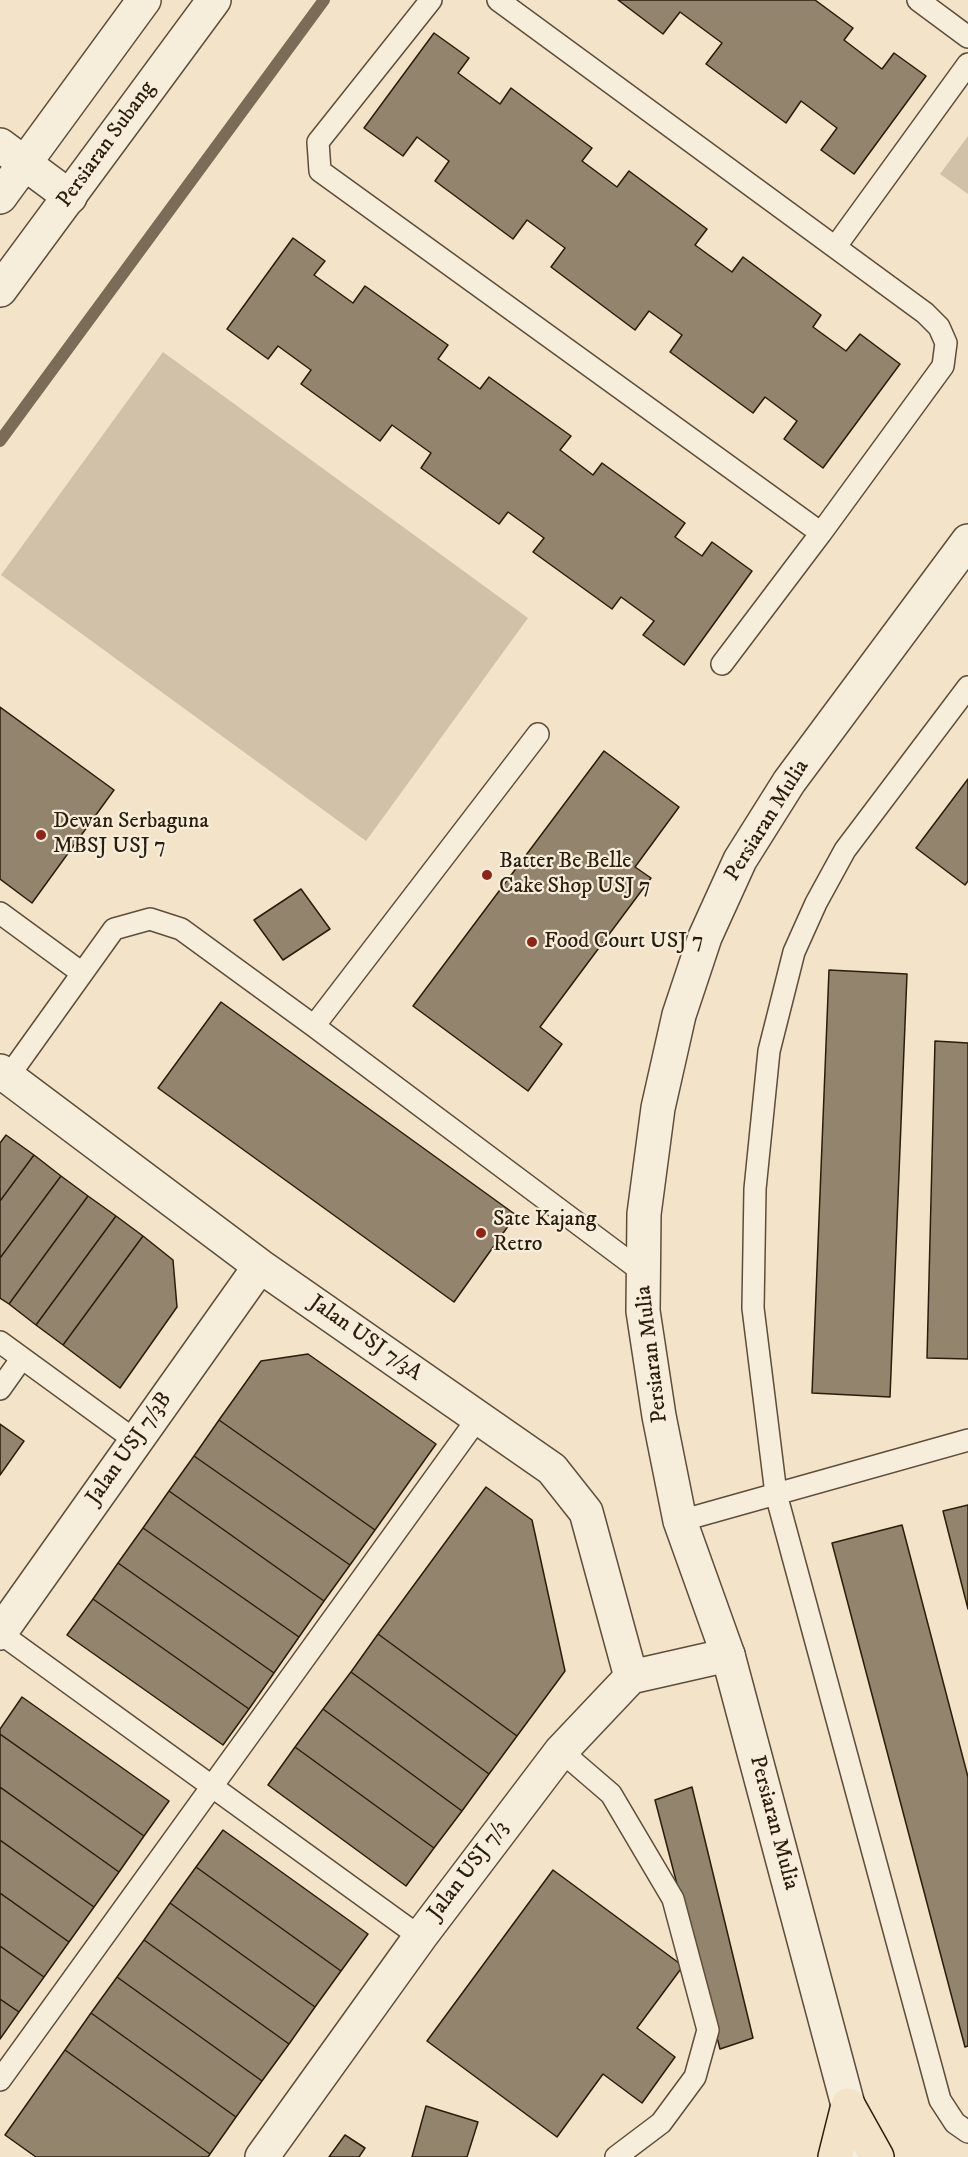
<!DOCTYPE html>
<html>
<head>
<meta charset="utf-8">
<style>
  body { margin:0 }
  canvas { display:block; background:#f3e3c8 }
</style>
</head>
<body>
<canvas width="968" height="2157"></canvas>
<script>
const ctx = document.querySelector('canvas').getContext('2d');
ctx.lineJoin = 'round';
function fillPath(path, color) { ctx.fillStyle = color; ctx.fill(path, 'evenodd'); }
function strokePath(path, color, width, dash) { ctx.strokeStyle = color; ctx.lineWidth = width; ctx.lineCap = dash ? 'butt' : 'round'; ctx.setLineDash(dash || []); ctx.stroke(path); }
function label(font, color, halo, rows, align = 'center') {
  ctx.font = font + ' "IM FELL DW Pica",serif'; ctx.lineWidth = 4.5; ctx.setLineDash([]); ctx.textBaseline = 'middle'; ctx.strokeStyle = halo; ctx.fillStyle = color; for (const [text, x, y, turn = 0] of rows) {
    ctx.save(); ctx.translate(x, y); ctx.rotate((+turn || 0) * Math.PI / 180); ctx.textAlign = isNaN(turn) ? turn : align; if (halo) ctx.strokeText(text, 0, 0); ctx.fillText(text, 0, 0); ctx.restore();
  }
}
fillPath(new Path2D(`
  M968,136v58l-28,-20z
  M163,352l365,266 -162,223 -365,-266z`), '#d1c1a8');
strokePath(new Path2D(`
  M0,441l324,-441`), '#7a6c56', 12);
const building = new Path2D(`
  M618,0h197l38,28 -9,12 38,29 12,-16 32,23 -72,98 -33,-24 16,-22 -36,-27 -15,22 -80,-59 16,-21 -42,-31 -17,22z
  M434,33l35,25 -11,15 42,31 11,-16 81,60 -10,13 35,26 12,-16 78,58 -12,16 37,27 11,-15 78,58 -8,12 33,24 14,-17 40,30 -77,104 -39,-29 13,-18 -32,-24 -12,16 -83,-61 12,-17 -33,-24 -14,19 -84,-63 14,-19 -38,-28 -14,19 -78,-58 14,-20 -32,-24 -14,19 -39,-28z
  M293,238l32,23 -11,14 39,28 12,-17 83,59 -10,14 42,30 9,-12 82,59 -11,14 33,25 9,-12 83,60 -10,14 27,19 10,-14 40,29 -68,94 -41,-30 11,-14 -33,-24 -9,12 -79,-57 11,-14 -36,-26 -9,12 -78,-56 10,-15 -39,-28 -12,16 -79,-57 10,-14 -33,-24 -10,13 -41,-30z
  M0,707l114,83 -82,113 -32,-24z
  M604,751l75,56 -44,60 16,11 -111,149 22,17 -34,47 -115,-85z
  M968,779v102l-3,4 -49,-37z
  M301,889l29,40 -47,31 -29,-40z
  M829,970l78,4 -17,423 -78,-4z
  M221,1002l295,213 -62,87 -296,-214z
  M935,1041l33,2v316l-41,-1z
  M6,1135l28,20 -34,46v-58z
  M34,1155l27,21 -61,82v-57z
  M61,1176l27,20 -79,108 -9,-6v-40z
  M88,1196l28,20 -80,109 -27,-21z
  M116,1216l27,20 -80,109 -27,-20z
  M143,1236l30,24 4,47 -57,81 -57,-43z
  M308,1354l128,90 -61,86 -156,-110 42,-59z
  M219,1420l156,110 -25,35 -156,-109z
  M0,1424l24,17 -24,34z
  M194,1456l156,109 -26,36 -155,-110z
  M486,1487l46,33 33,151 -48,65 -139,-102z
  M169,1491l155,110 -25,36 -156,-109z
  M968,1505v104l-25,-98z
  M902,1525l66,252v269l-3,1 -133,-504z
  M143,1528l156,109 -25,36 -156,-110z
  M118,1563l156,110 -25,36 -156,-110z
  M93,1599l156,110 -26,36 -156,-110z
  M378,1634l139,102 -28,38 -138,-102z
  M351,1672l138,102 -27,37 -139,-102z
  M22,1697l147,104 -25,35 -144,-102v-5z
  M323,1709l139,102 -28,37 -139,-101z
  M0,1734l144,102 -25,36 -119,-85z
  M295,1747l139,101 -28,38 -138,-101z
  M0,1787l119,85 -25,35 -94,-67z
  M692,1787l61,251 -33,11 -65,-249z
  M223,1830l145,104 -27,37 -145,-104z
  M0,1840l94,67 -25,35 -69,-49z
  M196,1867l145,104 -26,36 -145,-104z
  M553,1870l130,96 -46,62 38,29 -33,46 -39,-29 -46,63 -130,-96z
  M0,1893l69,49 -25,35 -44,-31z
  M170,1903l145,104 -26,37 -145,-104z
  M144,1940l145,104 -27,37 -145,-104z
  M0,1946l44,31 -25,35 -19,-13z
  M117,1977l145,104 -26,36 -145,-104z
  M0,1999l19,13 -19,27z
  M91,2013l145,104 -26,37 -145,-104z
  M65,2050l145,104 -2,3h-172l-31,-22z
  M426,2106l52,16 -11,35h-55z
  M345,2135l20,13 -6,9h-30z`);
fillPath(building, '#93846d');
strokePath(building, '#2b1d0b', 1.5);
const service = new Path2D(`
  M431,0l-113,142 2,29 501,362 122,-167 3,-23 -7,-16 -14,-14 -427,-313
  M918,0l50,37
  M836,246l132,-182
  M722,664l99,-131
  M968,687l-123,163 -29,53 -22,49 -25,99 -14,138 -2,119 23,186 164,606 15,23 13,9
  M0,913l82,60
  M314,1026l224,-292
  M8,1077l106,-148 36,-10 31,10 133,97 330,247
  M0,1342l136,99
  M0,1389l22,-31
  M680,1521l288,-81
  M0,1633l420,304
  M561,1751l50,43 62,105 35,131 -13,47 -34,46 -45,34
  M0,2080l478,-662`);
const minor = new Path2D(`
  M0,145l70,52
  M0,1071l260,195 292,203 34,43 45,165
  M0,1633l260,-367
  M262,2157l158,-220 141,-186 70,-74 97,-22`);
const tertiary = new Path2D(`
  M0,197l144,-197
  M0,290l214,-290
  M856,2157l-8,-52 -120,-450 -48,-134 -21,-105 -16,-105 1,-97 14,-106 21,-93 26,-78 35,-77 49,-78 179,-241`);
const primary = new Path2D(`
  M848,2105l29,52
  M835,2157l13,-52`);
strokePath(service, '#5d4e3a', 24);
strokePath(minor, '#5d4e3a', 36);
strokePath(tertiary, '#5d4e3a', 36);
strokePath(primary, '#2b1d0b', 36);
strokePath(service, '#f7eddb', 21);
strokePath(minor, '#f7eddb', 33);
strokePath(tertiary, '#f7eddb', 33);
strokePath(primary, '#f3e3c8', 33);
for (const [x, y, r, color] of [
  [41,835,6,"#8f2418"],
  [487,875,6,"#8f2418"],
  [532,942,6,"#8f2418"],
  [481,1233,6,"#8f2418"]
]) { const dot = new Path2D(); dot.arc(x, y, r, 0, 2 * Math.PI); ctx.fillStyle = color; ctx.fill(dot); strokePath(dot, '#f7eddb', 2); }
label('22px', '#2b1d0b', '#f7eddb', [
  ["Persiaran Subang",107,145,-54],
  ["Persiaran Mulia",768,821,-58],
  ["Jalan USJ 7/3A",365,1339,35],
  ["Persiaran Mulia",653,1354,-97],
  ["Jalan USJ 7/3B",130,1449,-55],
  ["Persiaran Mulia",773,1823,75],
  ["Jalan USJ 7/3",469,1871,-53]
]);
label('22px', '#2b1d0b', '#f7eddb', [
  ["Dewan Serbaguna",53,822],
  ["MBSJ USJ 7",53,847],
  ["Batter Be Belle",499,862],
  ["Cake Shop USJ 7",499,887],
  ["Food Court USJ 7",544,942],
  ["Sate Kajang",493,1220],
  ["Retro",493,1245]
], 'left');
</script>
</body>
</html>
